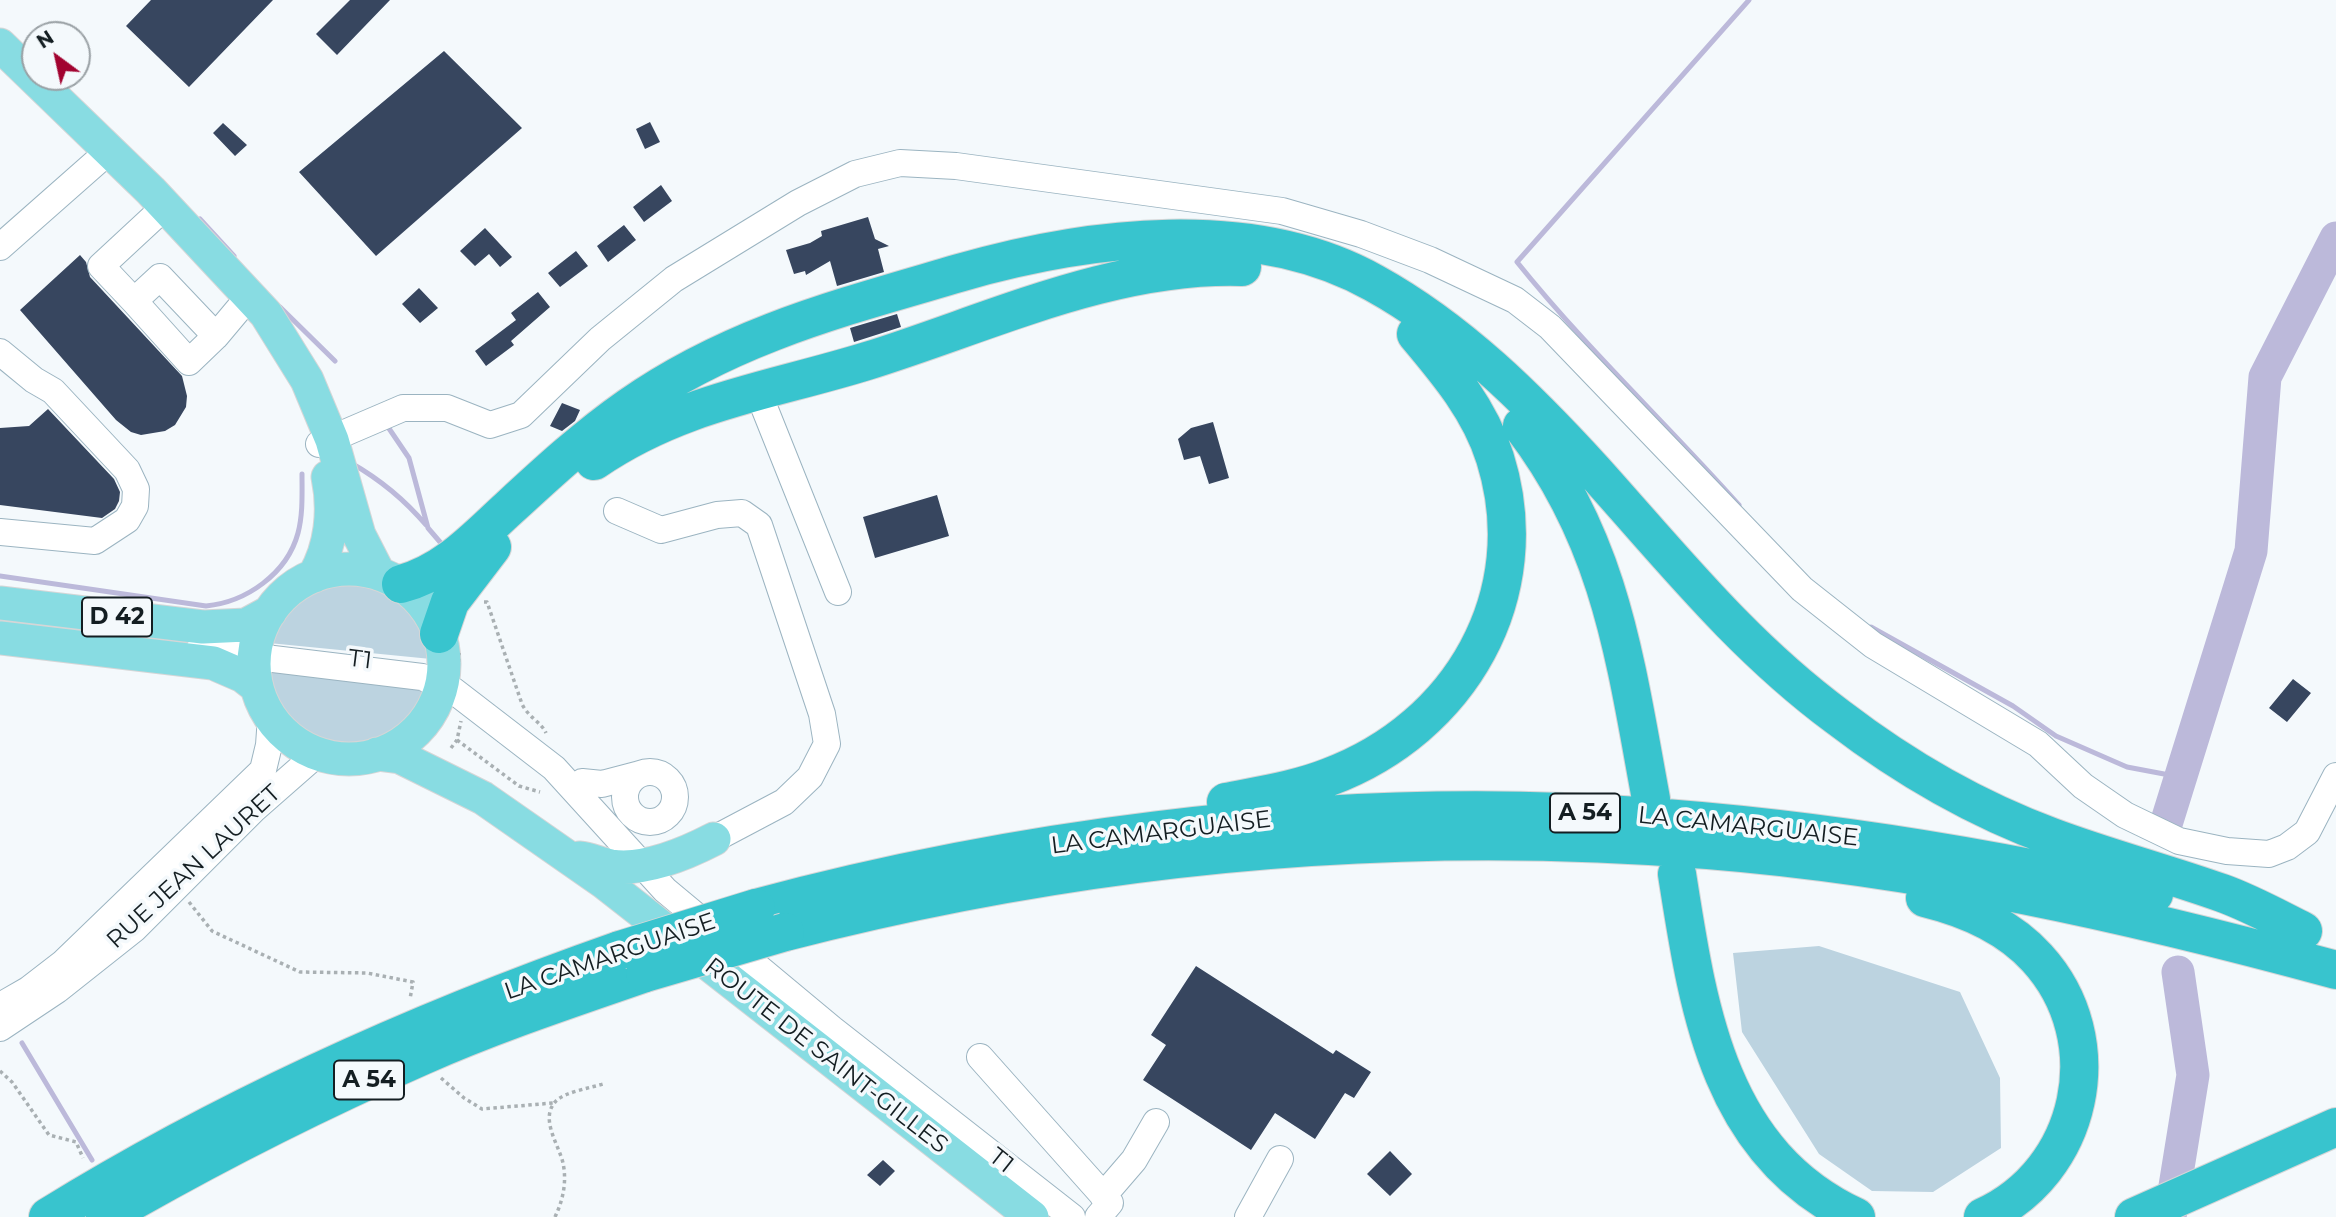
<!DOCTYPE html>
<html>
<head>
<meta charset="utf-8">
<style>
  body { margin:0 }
  #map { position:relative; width:2336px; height:1217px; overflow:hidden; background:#f4f9fc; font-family:Montserrat,sans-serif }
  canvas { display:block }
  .north { position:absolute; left:21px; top:21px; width:70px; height:70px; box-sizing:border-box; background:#f4f9fc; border:2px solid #9aa1a5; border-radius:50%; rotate:327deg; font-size:19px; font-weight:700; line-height:28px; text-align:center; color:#141e22 }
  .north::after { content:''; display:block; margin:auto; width:24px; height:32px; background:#a20330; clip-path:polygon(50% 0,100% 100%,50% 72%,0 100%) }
</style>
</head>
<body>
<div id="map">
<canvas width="2336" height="1217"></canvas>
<div class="north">N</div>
</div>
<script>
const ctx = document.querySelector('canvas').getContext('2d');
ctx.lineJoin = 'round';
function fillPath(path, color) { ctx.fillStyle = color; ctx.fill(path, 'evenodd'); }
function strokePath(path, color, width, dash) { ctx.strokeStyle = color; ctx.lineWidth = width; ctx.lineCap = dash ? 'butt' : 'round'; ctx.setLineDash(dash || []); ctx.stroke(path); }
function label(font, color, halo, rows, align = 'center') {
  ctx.font = font + ' Montserrat,sans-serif'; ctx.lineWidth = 7; ctx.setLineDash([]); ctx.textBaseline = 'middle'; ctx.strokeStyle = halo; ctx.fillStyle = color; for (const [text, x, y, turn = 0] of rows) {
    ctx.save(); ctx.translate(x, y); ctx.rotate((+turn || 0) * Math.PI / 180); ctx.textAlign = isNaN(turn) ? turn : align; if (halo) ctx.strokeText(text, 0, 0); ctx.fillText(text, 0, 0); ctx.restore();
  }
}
fillPath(new Path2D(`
  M359,581c45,14 61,31 72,78l-162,-16c21,-47 37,-59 90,-62z
  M265,667l164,18c-40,90 -145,79 -164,-18z
  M1819,946l141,46 40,86 1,70 -68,44 -61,-1 -53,-37 -77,-122 -9,-79z`), '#bcd3e0');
strokePath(new Path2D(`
  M200,219l34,37
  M280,307l55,54
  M388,427l21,31 19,70 12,14
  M351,463c30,17 53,36 75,62
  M1739,505c-73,-82 -153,-157 -222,-243l232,-262
  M0,576l206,30c40,-4 81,-32 92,-73 5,-19 4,-39 4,-59
  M1871,627l142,79 43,30 71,31 53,10
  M22,1043l70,117`), '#bcb9da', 5);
strokePath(new Path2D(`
  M2166,824l85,-273 14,-174 71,-139
  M2170,1217l23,-142 -15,-103`), '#bcb9da', 33);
fillPath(new Path2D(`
  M151,0h122l-84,87 -63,-61z
  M350,0h40l-53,55 -21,-21z
  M444,51l78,77 -146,128 -77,-84z
  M650,122l10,20 -15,7 -9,-20z
  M223,123l24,22 -12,11 -22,-23z
  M661,185l11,16 -28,21 -11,-15z
  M868,217l7,22 14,7 -11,3 6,23 -47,14 -7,-25 -24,14 -1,-4 -11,3 -8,-24 24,-7 12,-7 -1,-5z
  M624,225l12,15 -28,22 -11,-16z
  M485,228l27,29 -12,10 -11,-13 -14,12 -15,-15z
  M576,251l12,15 -28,21 -12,-14z
  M80,255l6,7 4,15 92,99 5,20 -1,11 -11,18 -10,6 -24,4 -10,-3 -15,-12 -96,-110z
  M419,288l19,20 -18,15 -18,-19z
  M538,292l12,15 -39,34 3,4 -28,21 -11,-15 41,-31 -5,-7z
  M897,314l4,13 -47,15 -4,-14z
  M562,403l18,7 -5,11 -13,10 -12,-5z
  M48,409l66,70 6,13 -1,9 -4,8 -13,9 -102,-13v-77l29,-2z
  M1213,422l16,56 -20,6 -9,-28 -16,4 -6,-21 13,-11z
  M937,495l12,41 -74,22 -12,-41z
  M2293,679l18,14 -24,29 -18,-14z
  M1196,966l137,88 3,-4 35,22 -17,26 -9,-5 -30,46 -40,-26 -24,37 -108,-70 23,-35 -15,-10z
  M1390,1151l22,23 -22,22 -23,-22z
  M883,1160l12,11 -15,15 -13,-11z`), '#37465f');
const minor = new Path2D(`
  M0,247l110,-97
  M134,301l-33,-35 55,-51
  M216,336l-27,26 -55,-61 26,-24 56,59 26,-31
  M0,352l34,28 19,11 74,79 9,19 -1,17 -8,14 -32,21 -95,-9
  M758,392l80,200
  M319,444l84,-36h44l43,17 31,-10 79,-76 74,-60 124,-76 57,-29 45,-11 56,3 326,45 79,23 69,26 85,40 35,27 252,262 71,56 165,99 45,42 42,29 54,26 48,10 42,3 18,-7 20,-15 29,-56
  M617,511l44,19 56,-15 25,-2 17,12 63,189 5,30 -17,33 -26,25 -70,37
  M199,650l223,27 32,14 100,77 111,122 167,139 240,188
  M625 797a25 25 0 1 1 50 0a25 25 0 1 1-50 0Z
  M582,782l20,2 38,-10
  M0,1006l28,-16 35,-27 200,-193 6,-25 2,-28
  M0,1028l57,-38 77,-61 119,-119 65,-57
  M980,1057l130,146 -12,14
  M1103,1196l31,-36 22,-38
  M1248,1217l32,-58`);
const major = new Path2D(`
  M0,45l151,146 115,123 41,66 25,60 27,95 20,39
  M254 664a95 95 0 1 1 190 0a95 95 0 1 1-190 0Z
  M314,576c17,-29 21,-65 14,-99
  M0,603l203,24 43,-2 24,-13
  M0,638l213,25 30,13 14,11
  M377,754l23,3 83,41 122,85 427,334
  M579,858c11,1 21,6 32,8 34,5 74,-12 103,-27`);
const highway = new Path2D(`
  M1522,426c89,116 103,233 129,373
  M594,461c86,-59 176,-70 273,-100 122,-38 245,-98 375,-94
  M401,584c45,-12 75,-46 108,-76 39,-36 77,-71 120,-101 103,-72 211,-99 330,-134 128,-37 294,-58 415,10 85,47 155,117 220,188 79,88 148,175 244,246 64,49 138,92 214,120 56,21 114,36 170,56 28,10 55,25 81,38
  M439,634l11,-32 42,-55
  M1226,802c35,-7 70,-12 103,-25 131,-49 209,-182 166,-319 -15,-48 -47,-86 -79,-124
  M1677,874c21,134 41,279 179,343
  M1925,898c41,10 83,28 112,60 75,82 46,214 -54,259
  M756,908c258,-69 541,-106 808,-96 200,8 395,38 590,82
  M785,932c302,-78 612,-107 923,-82 213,17 423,64 628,120
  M48,1217c180,-111 372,-197 572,-267
  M105,1217c103,-60 208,-113 317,-161 72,-32 148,-57 223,-83
  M2134,1217l202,-90`);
strokePath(minor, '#9bb4c1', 28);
strokePath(major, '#d5d6d7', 35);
strokePath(highway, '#d5d6d7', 40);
strokePath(new Path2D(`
  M484,602h3l35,102c6,13 20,19 24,29
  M458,669l1,-16
  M457,740l62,46 21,6
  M451,748l6,-8 4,-19
  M189,902l23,29 88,41 67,1 46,9 -3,17
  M0,1071l12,11 37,53 27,7 7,16
  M441,1078l23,20 18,11 71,-6
  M555,1217c8,-17 12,-35 8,-54 -4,-18 -24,-45 -7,-62 9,-9 34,-13 47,-17`), '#a9b0b3', 3.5, [3.5, 3.5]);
strokePath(minor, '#fff', 26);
strokePath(major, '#88dce2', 33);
strokePath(highway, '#38c4ce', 38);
const highwayBridge = new Path2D(`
  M620,950l136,-42
  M645,973l140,-41`);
strokePath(highwayBridge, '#d5d6d7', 40, []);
strokePath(highwayBridge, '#38c4ce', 38);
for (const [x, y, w] of [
  [117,617,70],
  [1585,813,70],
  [369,1080,70]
]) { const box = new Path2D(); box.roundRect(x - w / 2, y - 19.5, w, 39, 5); ctx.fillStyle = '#f4f9fc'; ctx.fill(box); strokePath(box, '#141e22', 2); }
label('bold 23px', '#141e22', null, [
  ["D 42",117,617],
  ["A 54",1585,813],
  ["A 54",369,1080]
]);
label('24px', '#141e22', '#f4f9fc', [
  ["T1",360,660,7],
  ["LA CAMARGUAISE",1748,827,6],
  ["LA CAMARGUAISE",1161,833,-7],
  ["RUE JEAN LAURET",194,867,-43],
  ["LA CAMARGUAISE",610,957,-19],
  ["ROUTE DE SAINT-GILLES",826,1056,38],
  ["T1",1001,1161,38]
]);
</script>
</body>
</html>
